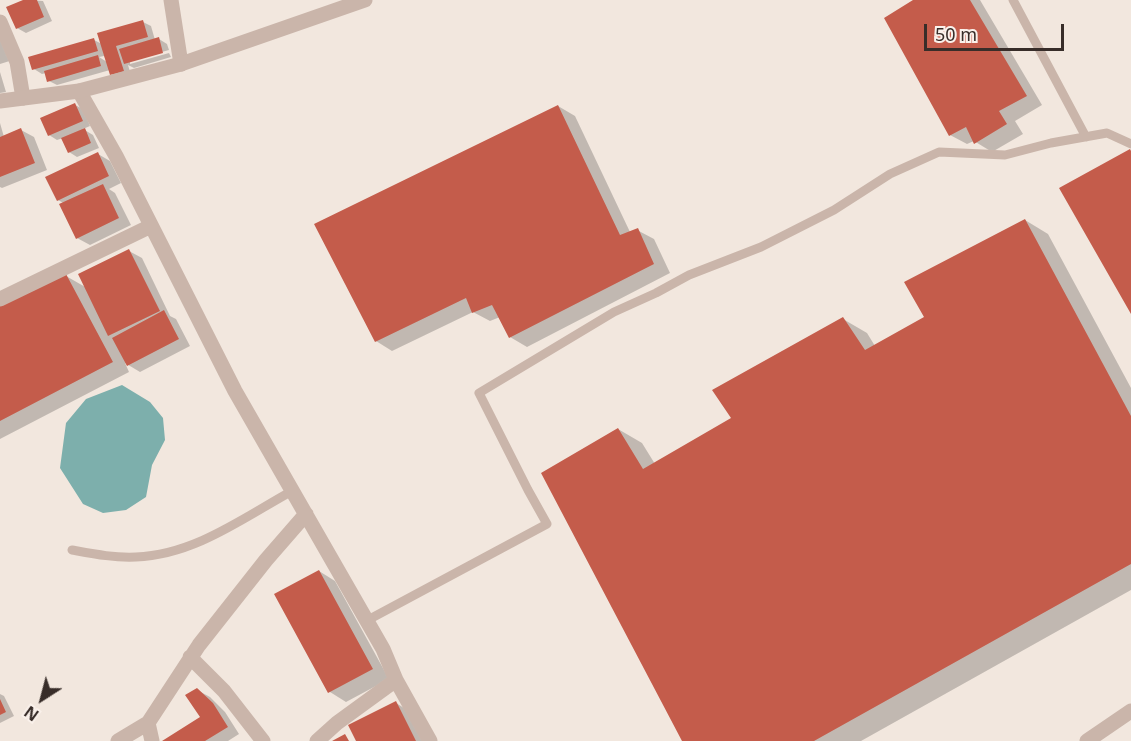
<!DOCTYPE html>
<html>
<head>
<meta charset="utf-8">
<style>
  body { margin:0 }
  #map { position:relative; width:1131px; height:741px; overflow:hidden; background:#f2e7de; font-family:"Noto Sans",sans-serif }
  canvas { display:block }
  .north { position:absolute; left:12px; top:669px; width:60px; height:60px; -webkit-text-stroke:4px #faf1eb; paint-order:stroke; rotate:216deg; font-size:16px; font-weight:700; line-height:24px; text-align:center; color:#382d29 }
  .north::after { content:''; display:block; margin:auto; width:21px; height:27px; background:#382d29; clip-path:polygon(50% 0,100% 100%,50% 72%,0 100%) }
  .scale { position:absolute; left:924px; top:24px; width:140px; height:27px; box-sizing:border-box; border:3px solid #382d29; border-top:0; padding-left:8px; font-size:18px; line-height:21px; white-space:nowrap; color:#382d29; -webkit-text-stroke:4px #faf1eb; paint-order:stroke }
</style>
</head>
<body>
<div id="map">
<canvas width="1131" height="741"></canvas>
<div class="north">N</div>
<div class="scale">50 m</div>
</div>
<script>
const ctx = document.querySelector('canvas').getContext('2d');
ctx.lineJoin = 'round';
function fillPath(path, color) { ctx.fillStyle = color; ctx.fill(path, 'evenodd'); }
function strokePath(path, color, width, dash) { ctx.strokeStyle = color; ctx.lineWidth = width; ctx.lineCap = dash ? 'butt' : 'round'; ctx.setLineDash(dash || []); ctx.stroke(path); }
fillPath(new Path2D(`
  M122,385l28,17 13,16 2,22 -13,25 -6,32 -20,13 -23,3 -20,-9 -23,-36 6,-45 20,-24z`), '#7dafac');
fillPath(new Path2D(`
  M26,0l17,1 9,20 -26,12 -9,-5z
  M916,0h64l62,105 -27,16 8,13 -31,18 -18,-11 -7,3 -17,-9z
  M143,22l8,4 4,14 4,-1 8,5 2,6 -39,11v3l39,-11 2,4 -37,11 -6,-3 3,10 -12,3 -8,-4 -1,-4 -53,15 -8,-4 -3,-8 -4,1 -8,-5 60,-29 8,4zM104,56l3,6 -8,-5z
  M0,23l16,36 -16,5z
  M0,72l6,20 -6,1z
  M75,105l8,4 7,17 -7,3 10,6 6,13 -22,9 -8,-5 -6,-14 -6,2 -8,-5z
  M558,106l17,10 55,116 7,-2 17,9 16,34 -143,74 -17,-10 -10,-20 -10,4 -17,-9 -81,39 -16,-10z
  M0,123l4,14 17,-7 13,7 13,33 -45,18 -2,-1z
  M98,154l12,7 11,22 -12,6 6,4 16,32 -41,20 -13,-7 -12,-34 -7,-4z
  M1025,220l23,14 83,154v202l-270,151h-177l-66,-312 24,14 13,21 78,-45 110,-100 24,14 8,13 51,-29z
  M129,251l13,7 28,58 6,3 14,27 -50,26 -15,-9 4,9 -129,67v-132l66,-31 21,12z
  M319,571l16,10 54,98 -43,23 -16,-10 -54,-98z
  M197,690l13,7 15,15 14,22 -11,7h-61l35,-23z
  M0,694l4,2 10,20 -14,7z
  M396,703l16,10 15,28h-70z`), '#0003');
fillPath(new Path2D(`
  M23,0h14l7,17 -28,12 -10,-22z
  M913,0h57l57,96 -28,15 8,13 -33,20 -8,-17 -17,9 -65,-118z
  M143,20l5,17 -32,9 8,25 -14,4 -13,-42z
  M159,37l4,16 -39,11 -5,-15z
  M94,38l4,13 -66,19 -4,-13z
  M98,55l3,11 -54,16 -3,-11z
  M75,103l8,18 -35,15 -8,-18z
  M558,105l62,130 18,-7 16,36 -145,74 -17,-33 -20,8 -6,-15 -91,44 -61,-118z
  M21,128l14,35 -35,14v-40z
  M85,128l6,15 -23,10 -7,-15z
  M1130,149l1,2v163l-72,-126z
  M98,152l11,24 -52,25 -12,-24z
  M103,184l16,34 -43,21 -17,-35z
  M1025,219l106,197v148l-317,177h-132l-141,-268 77,-45 25,41 88,-51 -19,-28 131,-73 22,33 59,-33 -20,-35z
  M129,249l31,62 -52,25 -30,-62z
  M66,274l47,88 -113,59v-116z
  M164,310l15,29 -52,27 -15,-28z
  M319,570l54,99 -45,24 -54,-99z
  M197,688l16,15 15,24 -23,14h-43l38,-24 -15,-22z
  M0,699l6,13 -6,3z
  M396,701l20,40h-60l-8,-16z
  M345,734l4,7h-17z`), '#c45c4b');
strokePath(new Path2D(`
  M1013,0l73,137
  M72,550c22,4 42,8 64,7 58,-2 107,-39 156,-66
  M366,621l181,-97 -19,-34 -49,-97 135,-81 42,-19 33,-18 72,-28 73,-37 56,-36 49,-22 66,3 46,-12 56,-10 24,11`), '#cab5aa', 9);
strokePath(new Path2D(`
  M171,0l10,64
  M0,22l17,40 6,36
  M79,91l37,65 119,235 148,258 13,31 34,61
  M0,299l151,-73
  M190,657l34,34 39,50
  M118,741l30,-18
  M152,741l-4,-18 51,-78 67,-85 40,-46
  M317,741l20,-18 59,-43
  M1087,741l44,-30`), '#cab5aa', 15);
strokePath(new Path2D(`
  M0,101l79,-10 102,-27 184,-64`), '#cab5aa', 15);
</script>
</body>
</html>
